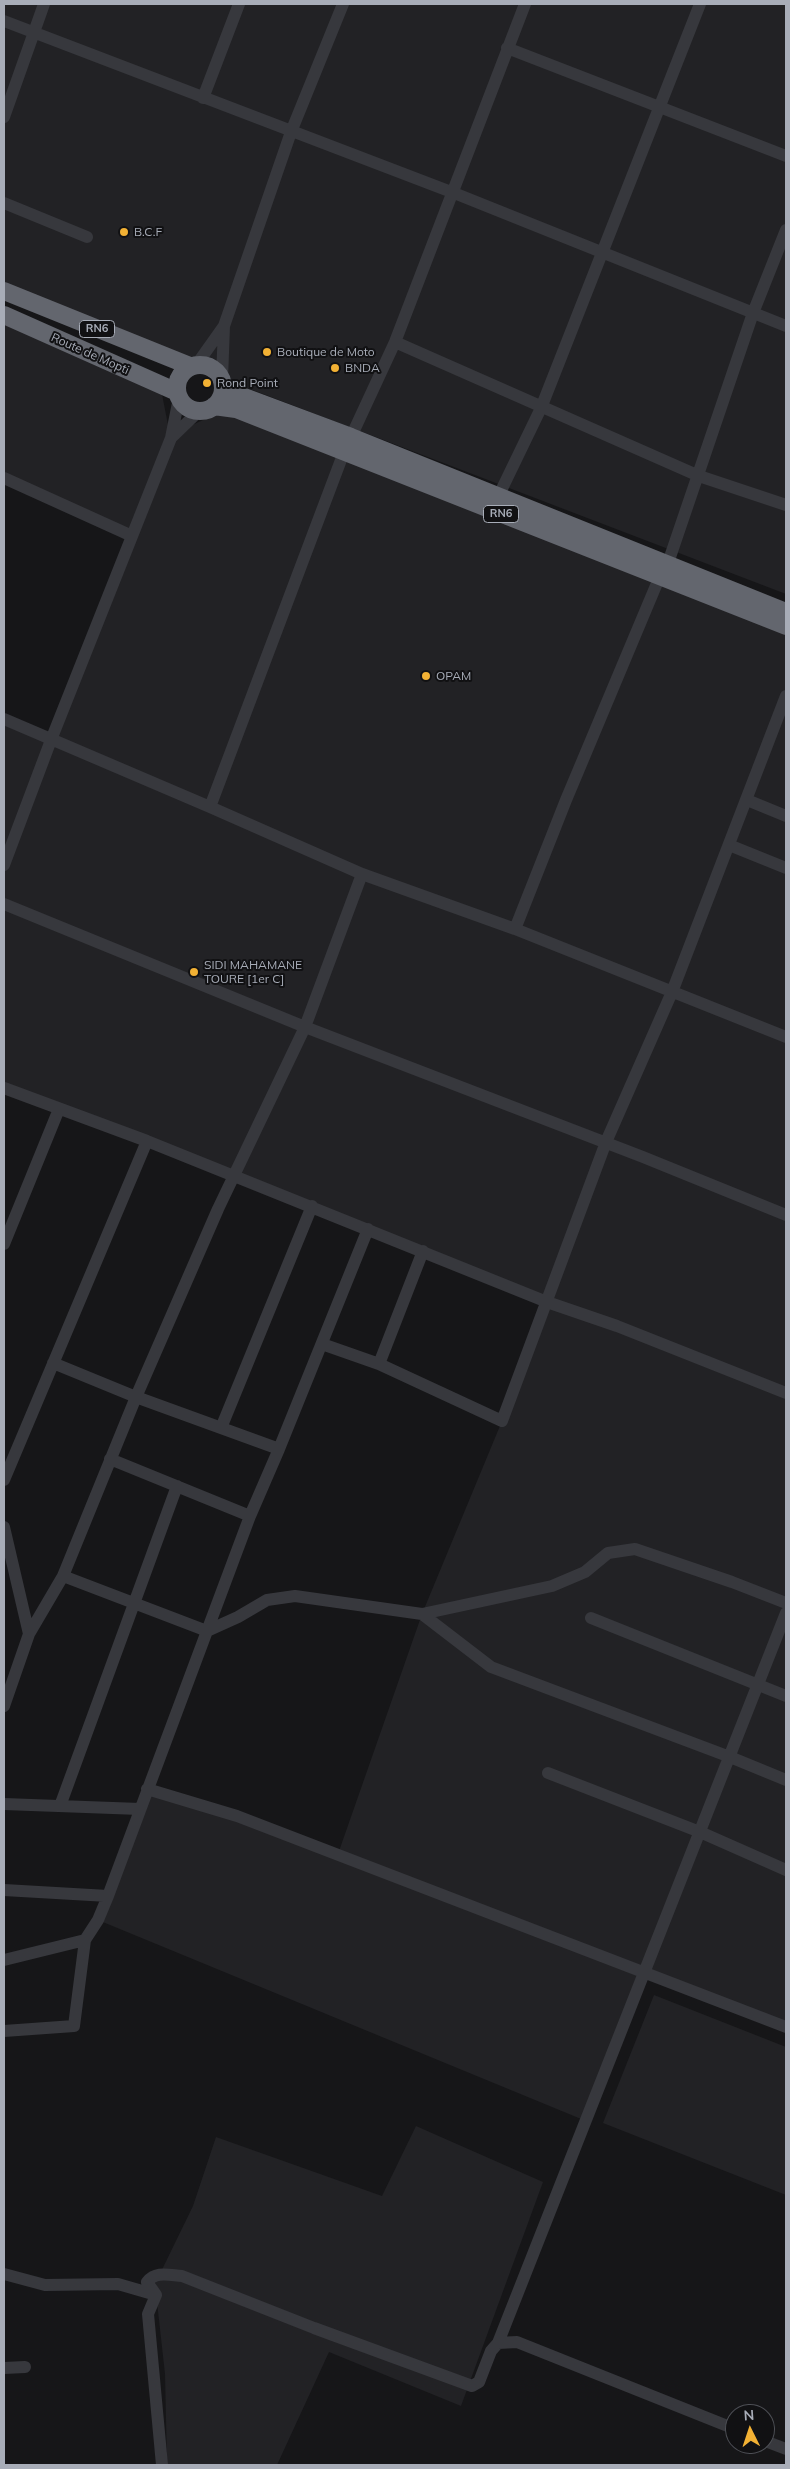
<!DOCTYPE html>
<html>
<head>
<meta charset="utf-8">
<style>
  body { margin:0 }
  #map { position:relative; width:790px; height:2469px; overflow:hidden; background:#161618; font-family:Mulish,sans-serif }
  canvas { display:block }
  .frame { position:absolute; inset:0; border:5px solid #a8adb8; pointer-events:none }
  .north { position:absolute; left:725px; top:2404px; width:50px; height:50px; box-sizing:border-box; background:#111113; border:1px solid #4d4f55; border-radius:50%; rotate:356deg; font-size:14px; font-weight:700; line-height:20px; text-align:center; color:#a8adb8 }
  .north::after { content:''; display:block; margin:auto; width:18px; height:22px; background:#f2b134; clip-path:polygon(50% 0,100% 100%,50% 72%,0 100%) }
</style>
</head>
<body>
<div id="map">
<canvas width="790" height="2469"></canvas>
<div class="frame"></div>
<div class="north">N</div>
</div>
<script>
const ctx = document.querySelector('canvas').getContext('2d');
ctx.lineJoin = 'round';
function fillPath(path, color) { ctx.fillStyle = color; ctx.fill(path, 'evenodd'); }
function strokePath(path, color, width, dash) { ctx.strokeStyle = color; ctx.lineWidth = width; ctx.lineCap = dash ? 'butt' : 'round'; ctx.setLineDash(dash || []); ctx.stroke(path); }
function label(font, color, halo, rows, align = 'center') {
  ctx.font = font + ' Mulish,sans-serif'; ctx.lineWidth = 4; ctx.setLineDash([]); ctx.textBaseline = 'middle'; ctx.strokeStyle = halo; ctx.fillStyle = color; for (const [text, x, y, turn = 0] of rows) {
    ctx.save(); ctx.translate(x, y); ctx.rotate((+turn || 0) * Math.PI / 180); ctx.textAlign = isNaN(turn) ? turn : align; if (halo) ctx.strokeText(text, 0, 0); ctx.fillText(text, 0, 0); ctx.restore();
  }
}
fillPath(new Path2D(`
  M4,4h782v590l-596,-228 -186,-82z
  M4,316l155,63 11,56 62,-28 554,216v1404l-142,-54 -58,148 -488,-201 49,-131 191,65 84,-240 80,-193 45,-118 -543,-215v-369l46,21 82,-204 -128,-58z
  M654,1995l132,52v148l-183,-72z
  M416,2126l127,56 -82,224 -132,-54 -52,113h-116l6,-2 -2,-89 -10,-90 38,-78 23,-69 166,59z`), '#222225');
strokePath(new Path2D(`
  M4,21l450,172 332,133
  M507,48l279,108
  M203,98l36,-94
  M4,117l40,-113
  M4,203l83,34
  M395,342l304,134 87,29
  M197,364l27,-38
  M222,379l2,-53 67,-194 52,-128
  M351,437l44,-95 130,-338
  M171,438l28,-27
  M4,478l128,58
  M498,497l43,-89 159,-404
  M668,563l85,-250 33,-83
  M4,719l206,88 152,67 153,55 271,108
  M747,800l39,16
  M210,807l134,-355
  M729,845l57,23
  M4,865l47,-125 120,-302 8,-40
  M4,904l301,123 338,130 143,58
  M515,929l51,-129 94,-224
  M4,1088l143,53 400,161 70,24 169,67
  M4,1244l55,-135
  M322,1344l57,20 123,57 104,-279 66,-150 114,-296
  M53,1363l83,34 143,52
  M379,1364l44,-113
  M221,1428l91,-222
  M110,1459l140,57
  M4,1480l143,-339
  M4,1527l25,107
  M63,1576l144,55 31,-14 29,-17 28,-4 127,18 130,-28 33,-14 23,-19 27,-4 97,33 54,21
  M422,1614l69,53 239,90 56,23
  M591,1618l195,78
  M4,1706l25,-72 34,-58 73,-179 82,-188 87,-182 57,-153
  M548,1773l152,59 86,38
  M147,1789l90,27 549,211
  M4,1804l136,5
  M60,1806l117,-320
  M4,1890l104,6
  M4,1960l81,-20
  M4,2031l70,-5 11,-86 13,-20 10,-24 142,-380 29,-67 89,-220
  M4,2274l41,11 73,-1 38,11
  M498,2343l288,-730
  M4,2368l21,-1
  M765,2441l21,8
  M162,2465l-14,-151 8,-19 -9,-13c9,-11 21,-7 35,-6l132,52 158,58 7,-4 12,-31 7,-8 19,-1 218,87`), '#37383d', 12);
strokePath(new Path2D(`
  M4,291l186,75
  M4,315l173,77
  M177 388a23 23 0 1 1 46 0a23 23 0 1 1-46 0Z
  M223,386l13,8 115,43 435,175
  M214,406l22,3 550,217`), '#63666e', 18);
for (const [x, y, r, color] of [
  [124,232,5,"#f2b134"],
  [267,352,5,"#f2b134"],
  [335,368,5,"#f2b134"],
  [207,383,5,"#f2b134"],
  [426,676,5,"#f2b134"],
  [194,972,5,"#f2b134"]
]) { const dot = new Path2D(); dot.arc(x, y, r, 0, 2 * Math.PI); ctx.fillStyle = color; ctx.fill(dot); strokePath(dot, '#111113', 2); }
for (const [x, y, w] of [
  [97,329,35],
  [501,514,35]
]) { const box = new Path2D(); box.roundRect(x - w / 2, y - 8.5, w, 17, 4); ctx.fillStyle = '#111113'; ctx.fill(box); strokePath(box, '#a8adb8', 1); }
label('bold 11px', '#a8adb8', null, [
  ["RN6",97,329],
  ["RN6",501,514]
]);
label('12px', '#a8adb8', '#111113', [
  ["B.C.F",134,232],
  ["Boutique de Moto",277,352],
  ["BNDA",345,368],
  ["Rond Point",217,383],
  ["OPAM",436,676],
  ["SIDI MAHAMANE",204,965],
  ["TOURE [1er C]",204,979]
], 'left');
label('12px', '#a8adb8', '#111113', [
  ["Route de Mopti",90,354,24]
]);
</script>
</body>
</html>
